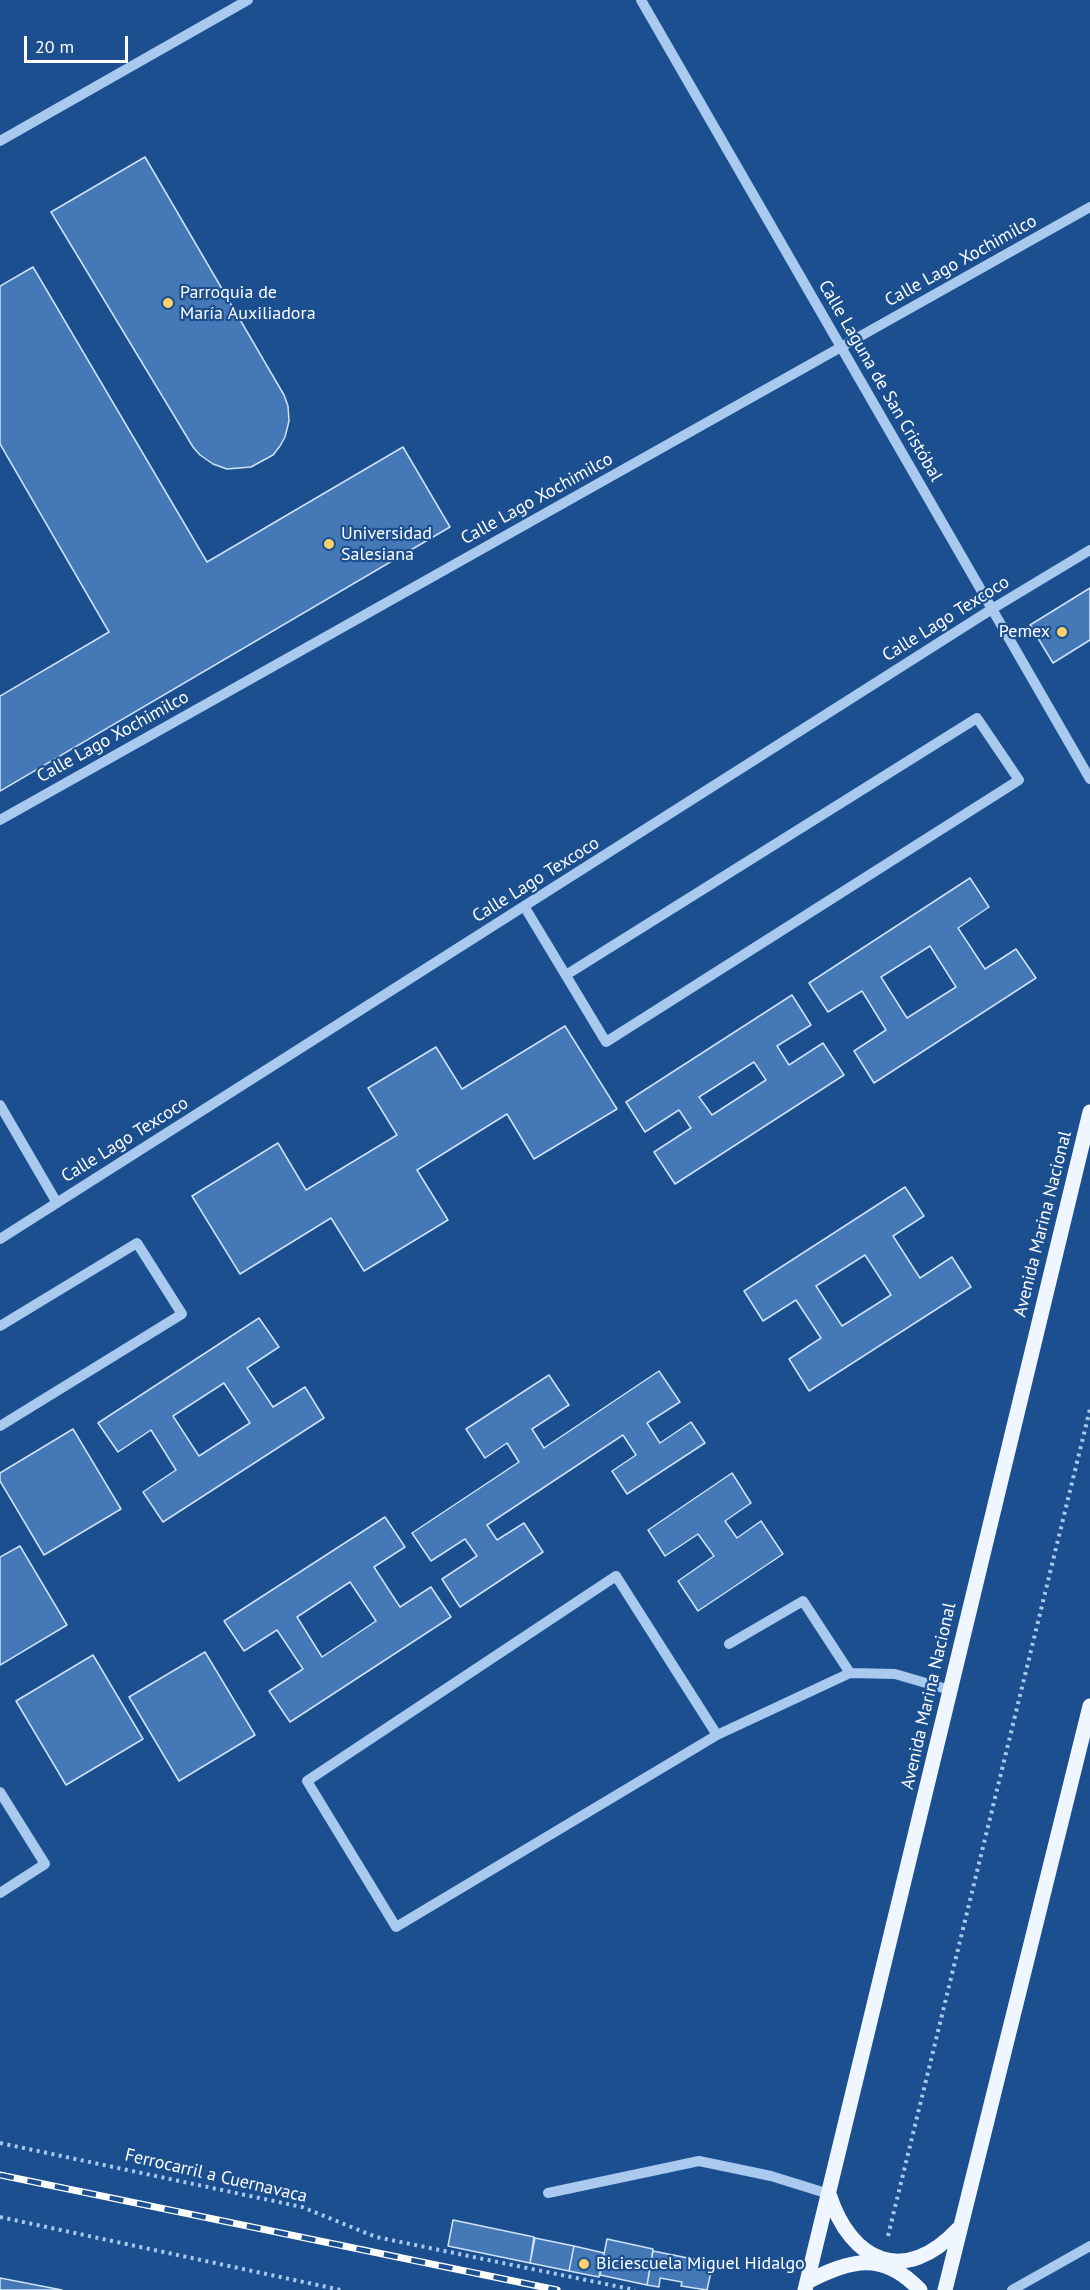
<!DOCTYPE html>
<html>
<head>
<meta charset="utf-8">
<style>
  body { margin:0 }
  #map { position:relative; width:1090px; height:2290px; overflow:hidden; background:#1b4f8f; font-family:"PT Sans",sans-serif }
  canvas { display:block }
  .scale { position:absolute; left:24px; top:36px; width:104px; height:27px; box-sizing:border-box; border:3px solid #fff; border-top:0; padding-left:8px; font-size:18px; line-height:21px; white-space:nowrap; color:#fff; -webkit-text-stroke:4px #1b4f8f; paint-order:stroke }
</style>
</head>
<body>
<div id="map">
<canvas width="1090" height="2290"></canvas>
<div class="scale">20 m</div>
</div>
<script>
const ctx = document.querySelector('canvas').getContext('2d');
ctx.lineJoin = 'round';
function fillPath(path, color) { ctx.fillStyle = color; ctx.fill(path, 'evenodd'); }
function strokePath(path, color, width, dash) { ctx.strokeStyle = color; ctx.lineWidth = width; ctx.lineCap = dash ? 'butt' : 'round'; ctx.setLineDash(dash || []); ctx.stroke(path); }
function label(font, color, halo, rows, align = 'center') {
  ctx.font = font + ' "PT Sans",sans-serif'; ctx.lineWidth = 4.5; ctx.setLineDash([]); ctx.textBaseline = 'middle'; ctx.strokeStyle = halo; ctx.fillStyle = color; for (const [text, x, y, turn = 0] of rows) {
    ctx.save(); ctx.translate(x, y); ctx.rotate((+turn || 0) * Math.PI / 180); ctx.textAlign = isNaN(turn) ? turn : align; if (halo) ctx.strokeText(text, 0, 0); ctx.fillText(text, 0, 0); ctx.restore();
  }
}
const building = new Path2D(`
  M145,157l139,238 4,11 1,15 -4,16 -5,9 -7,9 -22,12 -24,2 -14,-5 -13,-9 -7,-8 -142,-235z
  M33,267l174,295 196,-115 47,80 -450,264v-95l109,-64 -109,-188v-158z
  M1090,588v52l-37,23 -23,-38z
  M970,878l19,29 -31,21 27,41 31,-20 20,29 -162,105 -20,-32 32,-21 -24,-39 -34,21 -19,-29zM930,946l26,41 -49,31 -26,-41z
  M792,995l19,30 -34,21 12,19 34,-22 21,32 -169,109 -21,-32 37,-24 -12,-18 -34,22 -19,-30zM754,1062l12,18 -54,35 -13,-18z
  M565,1026l52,83 -83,50 -27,-45 -90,56 31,50 -84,51 -33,-53 -91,56 -48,-78 86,-53 28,47 91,-55 -29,-47 68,-41 26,42z
  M905,1187l19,29 -31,20 27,42 32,-21 19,30 -162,104 -20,-32 32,-21 -25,-38 -33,21 -19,-30zM865,1255l26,40 -49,31 -26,-40z
  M259,1318l20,29 -32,21 26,39 32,-20 19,31 -161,104 -20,-30 33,-22 -25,-40 -33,22 -20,-29zM224,1383l26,40 -51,33 -26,-40z
  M659,1371l21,31 -33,21 13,20 31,-21 14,21 -78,51 -15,-23 24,-16 -13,-20 -136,90 10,15 27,-17 19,29 -83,55 -18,-28 35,-23 -12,-17 -34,22 -19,-28 107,-71 -12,-19 -22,15 -19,-29 83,-54 20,30 -37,24 12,19z
  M73,1429l48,80 -77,46 -44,-74v-8z
  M732,1473l19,30 -26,18 12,17 24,-17 22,33 -85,57 -20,-30 36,-25 -16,-22 -33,22 -17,-26z
  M385,1517l20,30 -31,20 26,40 31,-20 20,30 -161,105 -21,-31 34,-22 -26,-39 -33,21 -20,-30zM350,1582l26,39 -54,36 -25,-40z
  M20,1546l47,79 -67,40v-108z
  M205,1652l50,83 -76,46 -50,-84z
  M93,1655l50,84 -77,46 -50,-84z
  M453,2220l81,17 -4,26 -82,-17z
  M535,2238l39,8 -5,25 -39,-8z
  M607,2239l46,10 -6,36 -47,-10z
  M574,2246l30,7 -5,24 -30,-6z
  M653,2251l60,12 -6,27 -26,-4 1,-4 -22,-4 -1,9 -12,-2z
  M0,2278l62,12h-62z`);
fillPath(building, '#4478b7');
strokePath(building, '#cfe3fa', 1.5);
strokePath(new Path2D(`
  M0,2143l302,64 74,30 259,53
  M0,2217l341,73
  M888,2236l202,-827`), '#a9c9ee', 4, [3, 4.5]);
strokePath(new Path2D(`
  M641,0l449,779
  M0,141l248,-141
  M0,820l1090,-613
  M524,906l82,136 413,-262 -42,-62 -411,257
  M0,1105l57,98
  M0,1239l992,-630 98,-59
  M0,1326l137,-83 45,71 -182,112
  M729,1644l74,-43 47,72
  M717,1735l-101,-159 -309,205 89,146 321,-192 133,-62 45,1 55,16
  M0,1792l45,72 -45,29
  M548,2193l151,-32 72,15 58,18
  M1012,2290l78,-44`), '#a9c9ee', 10);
strokePath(new Path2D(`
  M829,2194c22,69 76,92 129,35
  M807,2282c44,-23 76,-31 113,8
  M805,2290l285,-1178
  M945,2290l145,-584`), '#f0f6ff', 15);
const rail = new Path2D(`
  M0,2175l557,115`);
strokePath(rail, '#fff', 7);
strokePath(rail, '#1b4f8f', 4.5, [14]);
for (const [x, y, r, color] of [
  [168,303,6,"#ffd166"],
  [329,544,6,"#ffd166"],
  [1062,632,6,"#ffd166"],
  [584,2264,6,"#ffd166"]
]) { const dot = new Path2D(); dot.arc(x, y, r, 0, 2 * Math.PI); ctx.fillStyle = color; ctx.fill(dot); strokePath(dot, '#1b4f8f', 2); }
label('18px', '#fff', '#1b4f8f', [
  ["Calle Lago Xochimilco",961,261,-29],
  ["Calle Laguna de San Cristóbal",880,381,60],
  ["Calle Lago Xochimilco",537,499,-29],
  ["Calle Lago Texcoco",946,619,-32],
  ["Calle Lago Xochimilco",113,737,-29],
  ["Calle Lago Texcoco",536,880,-32],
  ["Calle Lago Texcoco",125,1140,-32],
  ["Avenida Marina Nacional",1043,1224,-76],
  ["Avenida Marina Nacional",929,1696,-77],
  ["Ferrocarril a Cuernavaca",216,2176,13]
]);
label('18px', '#fff', '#1b4f8f', [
  ["Parroquia de",180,293],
  ["María Auxiliadora",180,314],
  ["Universidad",341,534],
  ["Salesiana",341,555],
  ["Pemex",1050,632,"right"],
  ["Biciescuela Miguel Hidalgo",596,2264]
], 'left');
</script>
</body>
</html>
